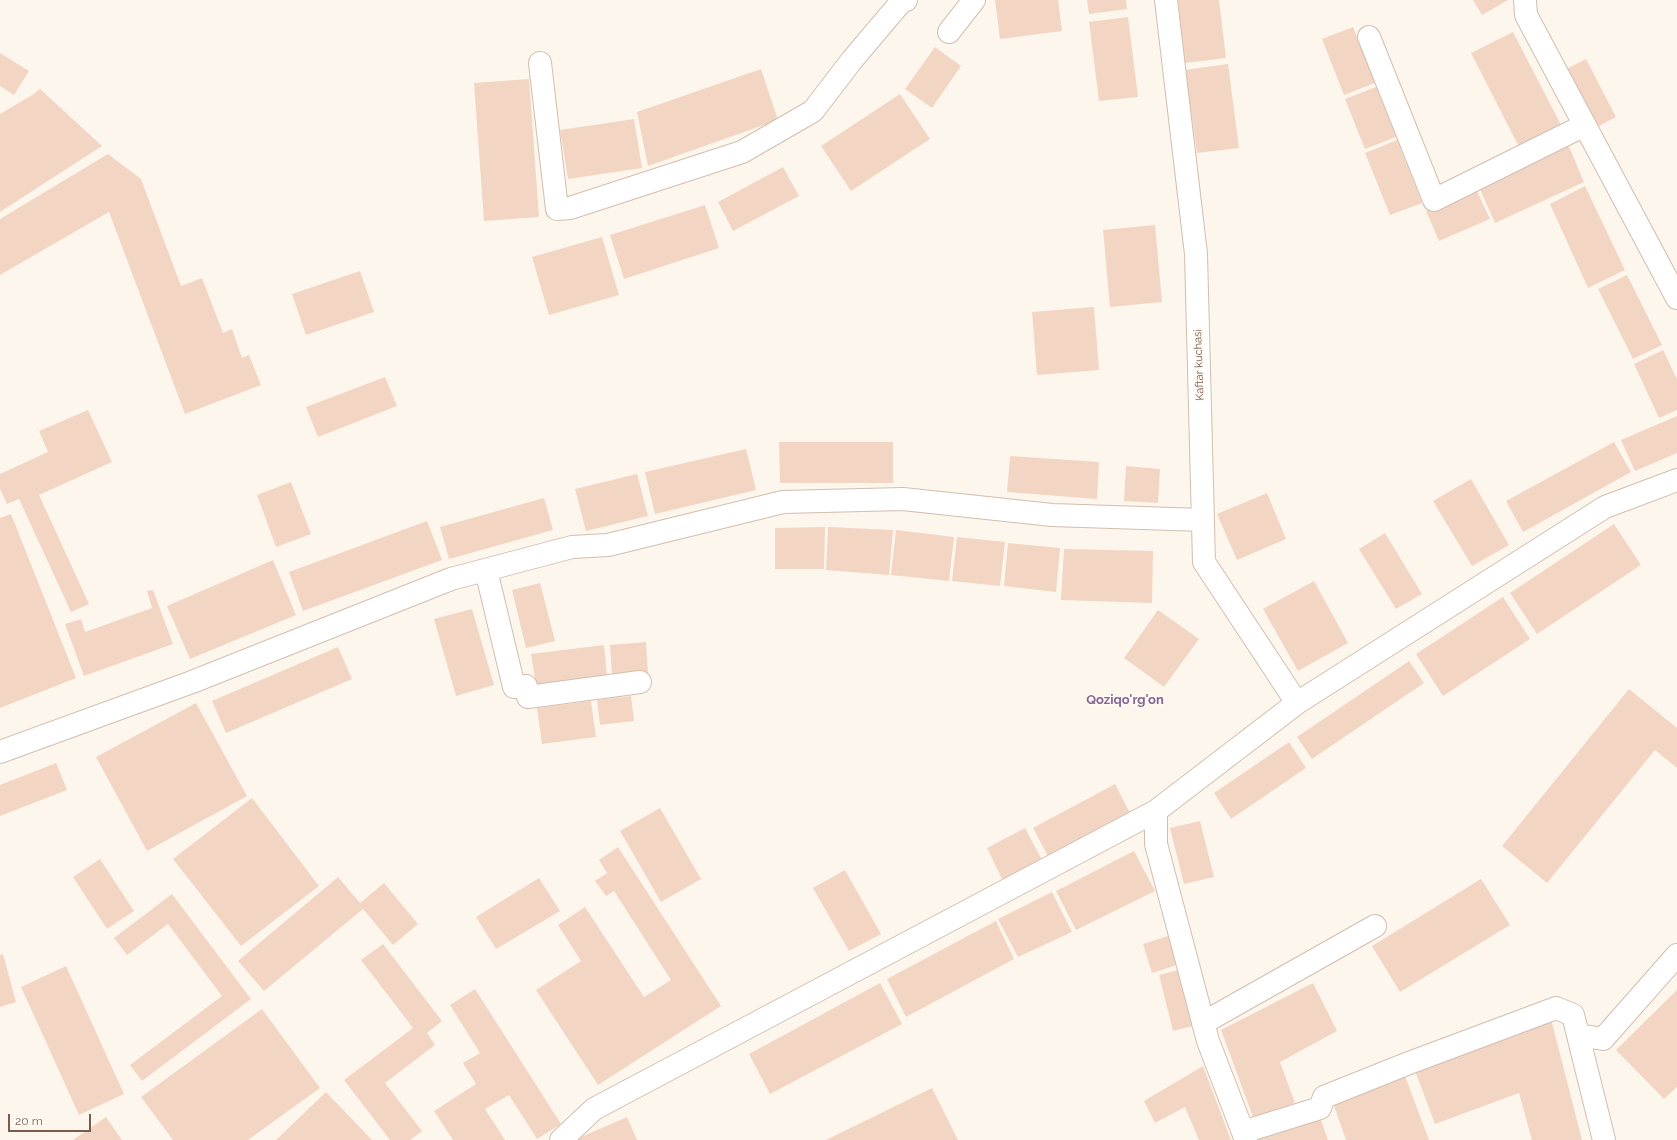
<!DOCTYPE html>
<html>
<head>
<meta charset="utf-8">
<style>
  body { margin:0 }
  #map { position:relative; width:1677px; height:1140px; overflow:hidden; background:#fdf6ec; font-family:Raleway,sans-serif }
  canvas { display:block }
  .scale { position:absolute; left:8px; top:1114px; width:83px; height:18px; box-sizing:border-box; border:2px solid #7a5c4d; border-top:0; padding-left:5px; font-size:12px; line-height:14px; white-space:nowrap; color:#7a5c4d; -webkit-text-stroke:3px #fffaf3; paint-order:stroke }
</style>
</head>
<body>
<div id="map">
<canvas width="1677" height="1140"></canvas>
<div class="scale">20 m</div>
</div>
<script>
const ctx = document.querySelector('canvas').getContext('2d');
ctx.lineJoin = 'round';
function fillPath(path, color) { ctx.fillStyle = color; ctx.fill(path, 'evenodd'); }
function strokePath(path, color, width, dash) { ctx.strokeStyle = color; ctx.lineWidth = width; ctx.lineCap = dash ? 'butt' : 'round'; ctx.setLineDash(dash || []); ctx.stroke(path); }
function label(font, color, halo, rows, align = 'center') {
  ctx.font = font + ' Raleway,sans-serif'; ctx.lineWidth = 3; ctx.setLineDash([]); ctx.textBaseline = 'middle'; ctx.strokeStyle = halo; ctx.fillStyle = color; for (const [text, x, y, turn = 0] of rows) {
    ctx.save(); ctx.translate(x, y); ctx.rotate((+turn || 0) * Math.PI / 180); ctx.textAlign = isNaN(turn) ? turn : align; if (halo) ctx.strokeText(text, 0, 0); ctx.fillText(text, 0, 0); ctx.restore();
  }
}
fillPath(new Path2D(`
  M995,0h63l4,31 -62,8z
  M1087,0h39l1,9 -38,5z
  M1178,0h41l7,58 -41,5z
  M1473,0h35l-26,15z
  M1128,17l10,80 -39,4 -10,-79z
  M1353,27l22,56 -31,12 -22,-56z
  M1513,32l48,93 -42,22 -48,-94z
  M935,47l26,19 -29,42 -27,-19z
  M0,53l29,18 -15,24 -14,-9z
  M1586,59l30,58 -19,10 -31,-58z
  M1228,64l11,84 -42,5 -12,-83z
  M761,69l17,51 -130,46 -11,-54z
  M529,79l10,138 -55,4 -10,-138z
  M1376,87l20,50 -31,12 -20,-50z
  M40,89l62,57 -102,66v-98l34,-20z
  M900,94l30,45 -79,52 -30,-45z
  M634,119l8,49 -74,11 -8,-49z
  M1397,140l25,63 -32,12 -25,-62z
  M1568,144l16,38 -89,41 -16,-36z
  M108,154l33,25 40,107 21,-8 21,55 9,-4 10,29 7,-3 12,30 -76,29 -76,-202 -109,63v-56z
  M783,167l16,29 -66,35 -15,-29z
  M1585,186l40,84 -37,18 -38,-84z
  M1476,189l14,30 -51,22 -13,-30z
  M705,205l14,43 -95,31 -14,-44z
  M1155,225l7,77 -52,5 -7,-77z
  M602,237l17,58 -70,20 -17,-58z
  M360,271l14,41 -68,23 -14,-41z
  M1627,275l35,70 -29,14 -35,-70z
  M1094,307l5,63 -62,5 -5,-63z
  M1663,350l14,29v31l-18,8 -25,-54z
  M385,377l12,29 -79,31 -12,-30z
  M88,410l24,52 -73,33 50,109 -18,8 -52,-113 -12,5 -7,-15v-15l48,-22 -9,-21z
  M1677,416v37l-42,18 -14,-31z
  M779,442h114v41h-113z
  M1614,442l17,30 -108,60 -17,-31z
  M746,449l10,41 -101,24 -10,-42z
  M1010,456l89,6 -2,37 -90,-7z
  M1126,466l34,3 -2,34 -34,-2z
  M637,474l11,42 -62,15 -11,-42z
  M1471,479l38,66 -37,21 -39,-65z
  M291,482l20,52 -35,13 -19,-52z
  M1267,493l19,46 -49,21 -20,-46z
  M544,498l9,32 -104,29 -9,-32z
  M11,514l65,164 -76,30v-190z
  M427,521l15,39 -139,51 -14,-39z
  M1614,524l27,41 -104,69 -27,-41z
  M825,527l-1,42h-49v-41z
  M828,527l65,3 -4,45 -63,-5z
  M896,530l58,7 -5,44 -58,-6z
  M1385,533l37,61 -26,15 -37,-60z
  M957,537l48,5 -5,44 -48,-5z
  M1008,543l52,5 -4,44 -52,-6z
  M1064,549l89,2 -1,52 -91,-3z
  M273,560l23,55 -106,44 -23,-53z
  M1314,581l34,62 -50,28 -35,-62z
  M540,583l15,58 -29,7 -14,-58z
  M153,590l20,54 -89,32 -19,-52 16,-5 4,13 67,-24 -5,-17z
  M1503,597l27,42 -87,57 -27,-42z
  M472,609l22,76 -38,11 -22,-77z
  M1158,610l41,29 -35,48 -40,-29z
  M646,642l2,31 -36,2 -2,-30z
  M604,645l3,31 -71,9 -5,-31z
  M338,647l14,32 -126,54 -14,-32z
  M1409,661l15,22 -112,76 -15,-22z
  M1629,689l48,39v40l-22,-18 -108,133 -45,-37z
  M631,696l3,25 -34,4 -3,-25z
  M591,701l5,36 -54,7 -5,-36z
  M196,703l51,93 -100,55 -51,-94z
  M1289,742l17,26 -75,51 -17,-26z
  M56,763l11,27 -67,26v-31z
  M1115,784l15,29 -82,43 -15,-28z
  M252,798l67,88 -78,60 -68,-87z
  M660,808l41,71 -40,23 -41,-71z
  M1200,821l14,56 -30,7 -14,-56z
  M1025,828l17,32 -39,21 -16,-33z
  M618,847l103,159 -123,79 -62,-95 45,-29 -23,-36 27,-18 59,90 27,-17 -57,-89 -8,5 -11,-15 12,-8 -8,-13z
  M1134,851l21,40 -79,39 -20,-39z
  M100,859l34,52 -27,18 -34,-52z
  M845,870l36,64 -32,17 -36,-63z
  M338,877l22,26 24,-20 34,41 -25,21 -30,-36 -99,82 -26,-30z
  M539,878l21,33 -64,38 -20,-32z
  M1481,879l29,46 -110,67 -28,-46z
  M1052,892l20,40 -54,25 -20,-38z
  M172,894l79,105 -109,82 -12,-16 92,-69 -54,-72 -41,31 -13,-17z
  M996,921l18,38 -108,58 -19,-38z
  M1168,936l9,29 -25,8 -9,-29z
  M383,944l59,77 -15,12 8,12 -50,38 37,48 -12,9h-20l-46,-60 69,-52 -52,-68z
  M3,954l13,48 -16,5v-52z
  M66,966l58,128 -45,21 -58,-128z
  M1178,970l15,56 -20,5 -14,-56z
  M880,983l22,41 -132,70 -21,-40z
  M1313,983l24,48 -57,31 15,41 -42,14 -32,-87z
  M475,989l86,135 -24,15 -28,-44 -24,14 20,31h-52l-19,-29 42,-27 -13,-21 17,-10 -30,-48z
  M1677,990v97l-13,12 -48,-49z
  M262,1009l58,79 -72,52h-75l-32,-43z
  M1551,1019l31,121h-50l-13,-47 -84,31 -21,-56z
  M1203,1066l28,74h-32l-14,-33 -30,16 -11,-22z
  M1405,1076l24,64h-83l-13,-37z
  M932,1088l26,52h-132z
  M326,1092l46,48h-96z
  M106,1117l16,23h-49z
  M627,1117l10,23h-63z
  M1320,1117l8,23h-69l-1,-1z`), '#f3d5c3');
const minor = new Path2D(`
  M1166,0l30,254 8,308 93,141
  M1525,0l1,15 151,283
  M949,32l25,-32
  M1369,37l65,163 151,-75
  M540,63l17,146 13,-1 172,-56 71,-41 39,-51 50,-59 4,-1
  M486,570l28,117 12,-1 2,11 112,-15
  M0,752l192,-70 259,-103 121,-32 36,-2 175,-43 120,-3 149,16 151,5
  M1156,811v33l52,197 38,99
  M1203,1023l172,-97
  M1578,1035l25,4 74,-84
  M1243,1132l77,-24 4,-11 85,-34 147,-55 17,7 31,125
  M561,1140l33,-31 562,-298 141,-108 308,-196 72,-27`);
strokePath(minor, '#d1beb0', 24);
strokePath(minor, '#fff', 22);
label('11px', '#7a5c4d', '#fffaf3', [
  ["Kaftar kuchasi",1199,365,-92]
]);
label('bold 13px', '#846695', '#fffaf3', [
  ["Qoziqo'rg'on",1125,700]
]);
</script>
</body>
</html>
